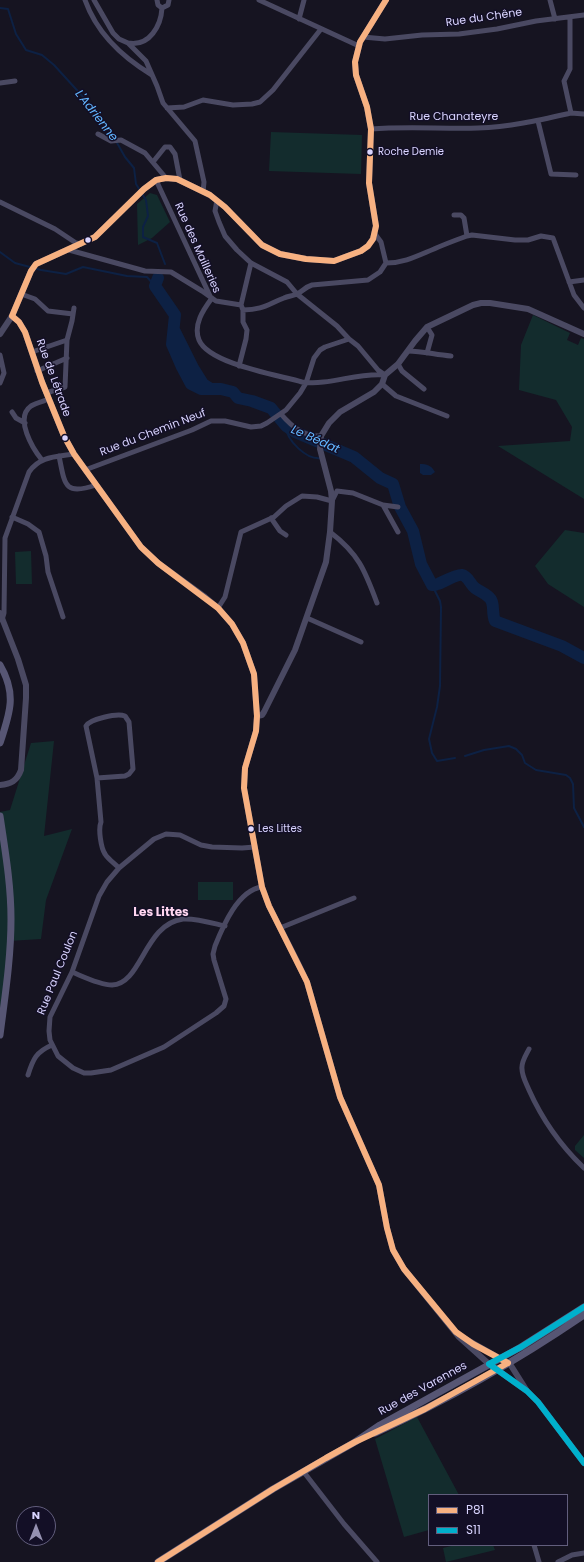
<!DOCTYPE html>
<html>
<head>
<meta charset="utf-8">
<style>
  body { margin:0 }
  #map { position:relative; width:584px; height:1562px; overflow:hidden; background:#161421; font-family:Poppins,sans-serif }
  canvas { display:block }
  .legend { position:absolute; left:428px; top:1494px; width:140px; height:52px; box-sizing:border-box; background:#130f26; border:1px solid #625e7d; margin:0; padding:5px 7px; list-style:none; font-size:12px; color:#d9d4ff }
  .legend li { display:flex; align-items:center; gap:8px; height:20px }
  .legend b { width:20px; border:1px solid #625e7d }
  .north { position:absolute; left:16px; top:1506px; width:40px; height:40px; box-sizing:border-box; background:#130f26; border:1px solid #625e7d; border-radius:50%; rotate:0deg; font-size:11px; font-weight:700; line-height:16px; text-align:center; color:#d9d4ff }
  .north::after { content:''; display:block; margin:auto; width:14px; height:18px; background:#9591b1; clip-path:polygon(50% 0,100% 100%,50% 72%,0 100%) }
</style>
</head>
<body>
<div id="map">
<canvas width="584" height="1562"></canvas>
<ul class="legend">
<li><b style="height:5px;background:#f7b181"></b>P81</li>
<li><b style="height:5px;background:#00b0cc"></b>S11</li>
</ul>
<div class="north">N</div>
</div>
<script>
const ctx = document.querySelector('canvas').getContext('2d');
ctx.lineJoin = 'round';
function fillPath(path, color) { ctx.fillStyle = color; ctx.fill(path, 'evenodd'); }
function strokePath(path, color, width, dash) { ctx.strokeStyle = color; ctx.lineWidth = width; ctx.lineCap = dash ? 'butt' : 'round'; ctx.setLineDash(dash || []); ctx.stroke(path); }
function label(font, color, halo, rows, align = 'center') {
  ctx.font = font + ' Poppins,sans-serif'; ctx.lineWidth = 3; ctx.setLineDash([]); ctx.textBaseline = 'middle'; ctx.strokeStyle = halo; ctx.fillStyle = color; for (const [text, x, y, turn = 0] of rows) {
    ctx.save(); ctx.translate(x, y); ctx.rotate((+turn || 0) * Math.PI / 180); ctx.textAlign = isNaN(turn) ? turn : align; if (halo) ctx.strokeText(text, 0, 0); ctx.fillText(text, 0, 0); ctx.restore();
  }
}
fillPath(new Path2D(`
  M271,132l91,3 -1,39 -92,-3z
  M150,193l7,2 13,27 -18,16 -14,7 -1,-41z
  M533,315l37,18 -3,7 11,5 3,-7 3,1v160l-86,-53 72,-5 2,-14 -16,-27 -37,-10 2,-45z
  M565,530l19,3v74l-36,-23 -13,-18z
  M31,551l1,33h-16l-1,-32z
  M54,741l-10,95 28,-7 -26,71 -5,39 -32,2 -9,83v-212l10,-2 21,-67z
  M198,882h35v18h-35z
  M584,1135v23l-9,-8v-4z
  M417,1417l42,78h-30v35l-25,7 -29,-98z
  M455,1545h38l2,5 -49,12 -3,-14z`), '#132c2d');
fillPath(new Path2D(`
  M420,464c7,0 11,1 15,8l-4,3h-8l-3,-2z`), '#0d2144');
strokePath(new Path2D(`
  M0,8l8,1 8,25 10,16 16,5 12,10 31,34 27,35 13,23 9,11 2,16 10,16 2,16 -5,11v10l14,6 8,21
  M0,252l15,11 26,7 25,4 17,-7 44,9 20,1 8,9
  M286,426c0,14 21,35 36,32
  M432,585l8,16 1,6 -1,79 -3,21 -8,32 3,14 5,8 18,-3
  M465,756l19,-6 25,-4 7,3 6,6 3,8 11,7 30,5 4,3 3,6 1,24 10,19`), '#0d2144', 2);
strokePath(new Path2D(`
  M158,278l-3,8 20,29 -3,29 10,23 9,17 10,5h20l12,3 5,6 14,3 19,7 15,18 9,6 59,25 26,21 13,6 7,23 13,24 8,33 11,21h3
  M174,330l19,38 10,16 8,5
  M438,584c5,-2 19,-10 24,-9 6,1 8,9 13,13 5,4 15,7 17,14 2,6 0,12 3,19l67,25 22,12`), '#0d2144', 12);
strokePath(new Path2D(`
  M85,0c12,34 37,57 67,75
  M94,0l19,33 6,6 9,4 18,18 11,25 6,17 32,38 9,41 -1,10
  M157,0l1,5 4,3 6,-3 1,-5
  M259,0l100,46
  M550,0l5,19
  M570,17v52l-6,12 7,32 13,1
  M299,19l5,-19
  M363,37l22,2 37,-4 37,-1 38,-5 39,-8 48,-6
  M128,43c22,4 33,-18 34,-35
  M0,83l15,-2
  M167,108l17,-1 19,-7 30,5 19,-1 8,-2 13,-12 48,-61
  M538,121l13,53 25,1
  M371,129c35,-3 71,0 107,-1 32,-1 62,-8 93,-15
  M98,134l13,7 10,-1 24,13 21,25
  M153,162l12,-15h5l5,7 5,26
  M156,180l54,116
  M217,200l-2,11 4,11 6,14 12,14 14,13 36,19 10,12 40,32 12,13 9,7 20,24 7,5
  M0,202l55,27 21,14 5,1
  M454,215h7l3,3 3,18 5,-1 43,5h13l13,-4 12,2 21,57 10,13
  M69,250l76,21 26,1 31,19 14,10 25,4 2,5
  M386,263c18,0 31,-7 48,-14 11,-5 22,-9 33,-13
  M569,282l15,-2
  M21,294l14,5 13,12 25,3
  M212,298c-9,12 -19,27 -13,42 10,24 79,35 103,42 28,4 55,-10 83,-7
  M241,305l10,-42
  M243,310c20,0 25,-6 41,-12 4,-2 9,-2 13,-4 5,-2 8,-7 15,-9l56,-5 12,-8 6,-9 -5,-21 -6,-8
  M408,351c15,0 28,4 43,5
  M32,352l35,-12
  M427,353l5,-18 -5,-8
  M0,355l4,18 -4,10
  M398,364l4,7 22,18
  M239,366l7,-27 1,-9 -4,-8v-12
  M37,371l30,-13
  M382,384l14,12 51,20
  M46,393l19,-6 2,-47 5,-19 2,-13
  M12,412l4,6 9,5
  M281,414c10,12 24,23 40,22
  M59,456c6,29 5,40 37,29
  M42,460c-9,-11 -28,-42 -11,-54 5,-3 13,-5 18,-7
  M85,470l107,-40 19,-9h14l26,6 10,-1 6,-3 19,-13 14,-17 6,-10 8,-25 6,-8 5,-3 24,-8
  M383,505l15,2
  M12,517l16,7 11,8 7,24 2,16 15,45
  M271,518l9,13 6,4
  M330,532c29,22 35,39 47,71
  M218,608l7,-11 16,-65 33,-15 12,-11 16,-10 15,1 15,4 5,-10 16,2 30,12 15,27
  M307,618l54,24
  M2,620l2,-7 1,-75 24,-66c11,-16 27,-15 45,-18
  M97,778l28,-2 4,-2 4,-5 -4,-47 -4,-6c-8,-3 -35,3 -39,10l11,52 4,44c-3,7 0,26 4,32 3,5 9,9 14,14
  M255,847l-13,1 -30,-1 -11,-2 -21,-10 -14,-1 -12,5 -35,29 -12,14 -8,14 -27,76 -22,45 -1,14 1,9 8,16 15,12 11,5h7l20,-3 53,-23 52,-34 8,-7 2,-7 -12,-39 -1,-6 2,-8c8,-20 23,-56 47,-59
  M280,928l74,-30
  M72,972c12,5 28,13 40,13 30,-1 32,-61 71,-66 13,-1 29,4 42,7
  M529,1049c-3,6 -8,13 -7,20 0,7 4,14 7,21 13,29 32,56 55,78
  M28,1075c5,-16 8,-23 24,-30
  M303,1471l41,53 33,38
  M534,1545l5,17
  M558,1562l14,-7 12,-2`), '#4a4962', 5);
strokePath(new Path2D(`
  M12,316l7,6 6,10 17,50 22,54 10,18 67,93 17,16 47,34 13,11 14,16 11,19 11,31 3,42 -1,15 -11,37 -1,20 18,99 7,19 27,53 11,23 33,115 39,88 8,43 6,22 11,19 55,68 30,27 38,27
  M0,334l12,-18 19,-45 5,-7 59,-27 49,-48 12,-9 10,-2 11,1 33,16 15,12 37,38 18,9 26,5 28,2 27,-10 7,-5 5,-7 3,-13 -7,-43 2,-54 -4,-22 -11,-32 -1,-13 5,-20 26,-42
  M0,613l18,46 8,26v13l-5,72c-4,11 -10,14 -21,15
  M257,716l5,-1 2,-3 31,-62 31,-88 4,-30 2,-31 -1,-10 -11,-42 1,-13 8,-13 11,-11 34,-20 8,-8 3,-9 13,-11 17,-23 12,-14 46,-22 8,-2h9l38,6 56,25
  M464,1338l46,26 17,27 11,11 46,61`), '#4a4962', 6);
strokePath(new Path2D(`
  M0,665c17,29 10,48 0,78
  M0,816c5,34 11,68 11,103 0,39 -6,77 -11,116
  M375,1433c73,-33 143,-73 209,-118
  M158,1562l115,-73 82,-47 25,-17 141,-78 63,-40`), '#575674', 7);
strokePath(new Path2D(`
  M12,316l7,6 6,10 17,50 22,54 10,18 67,93 17,16 60,45 14,16 11,19 11,31 3,42 -1,15 -11,37 -1,20 18,99 7,19 38,76 33,115 39,88 8,43 6,22 11,19 52,63 17,12 35,19
  M12,316l19,-45 5,-7 59,-27 49,-48 12,-9 10,-2 11,1 33,16 15,12 37,38 18,9 26,5 28,2 27,-10 7,-5 5,-7 3,-13 -7,-43 2,-54 -4,-22 -11,-32 -1,-13 5,-20 26,-42
  M158,1562l115,-73 53,-31 29,-16 70,-33 83,-46`), '#f7b181', 6);
strokePath(new Path2D(`
  M584,1307l-63,40 -32,17 38,27 11,11 46,61`), '#00b0cc', 6);
for (const [x, y, r, color] of [
  [370,152,3.5,"#d9d4ff"],
  [88,240,3.5,"#d9d4ff"],
  [65,438,3.5,"#d9d4ff"],
  [251,829,3.5,"#d9d4ff"]
]) { const dot = new Path2D(); dot.arc(x, y, r, 0, 2 * Math.PI); ctx.fillStyle = color; ctx.fill(dot); strokePath(dot, '#130f26', 1.5); }
label('10px', '#d9d4ff', '#130f26', [
  ["Roche Demie",378,152],
  ["Les Littes",258,829]
], 'left');
label('11px', '#d9d4ff', '#130f26', [
  ["Rue du Chêne",484,18,-8],
  ["Rue Chanateyre",454,117],
  ["Rue des Mailleries",197,248,66],
  ["Rue de Létrade",53,378,70],
  ["Rue du Chemin Neuf",153,433,-21],
  ["Rue Paul Coulon",58,973,-68],
  ["Rue des Varennes",423,1389,-29]
]);
label('italic 12px', '#62b6ff', '#130f26', [
  ["L'Adrienne",96,116,52],
  ["Le Bédat",315,440,24]
]);
label('bold 12px', '#ffd6f0', '#130f26', [
  ["Les Littes",161,913]
]);
</script>
</body>
</html>
